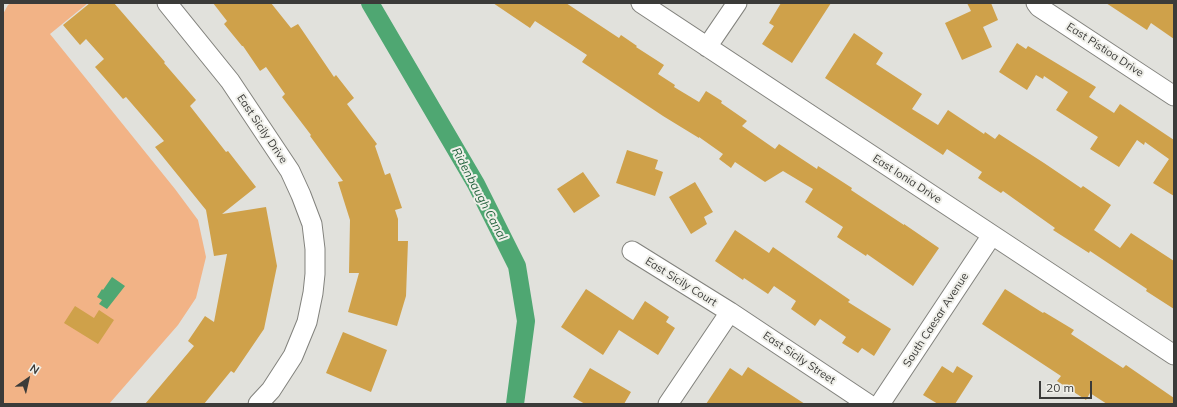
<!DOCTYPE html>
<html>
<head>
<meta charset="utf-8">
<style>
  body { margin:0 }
  #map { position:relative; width:1177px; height:407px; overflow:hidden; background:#e1e1dc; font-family:Mulish,sans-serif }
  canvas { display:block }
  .frame { position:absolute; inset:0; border:4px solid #3b3b39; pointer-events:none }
  .north { position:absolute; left:8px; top:359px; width:40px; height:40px; -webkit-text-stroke:3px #efefe9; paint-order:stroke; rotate:34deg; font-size:11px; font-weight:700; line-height:16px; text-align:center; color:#3b3b39 }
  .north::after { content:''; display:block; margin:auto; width:14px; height:18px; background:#3b3b39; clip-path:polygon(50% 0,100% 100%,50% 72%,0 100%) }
  .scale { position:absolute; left:1039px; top:381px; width:53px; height:18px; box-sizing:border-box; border:2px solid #3b3b39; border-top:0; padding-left:5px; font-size:12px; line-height:14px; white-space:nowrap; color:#3b3b39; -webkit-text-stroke:3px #efefe9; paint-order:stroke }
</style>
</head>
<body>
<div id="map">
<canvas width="1177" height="407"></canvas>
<div class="frame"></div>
<div class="north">N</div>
<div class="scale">20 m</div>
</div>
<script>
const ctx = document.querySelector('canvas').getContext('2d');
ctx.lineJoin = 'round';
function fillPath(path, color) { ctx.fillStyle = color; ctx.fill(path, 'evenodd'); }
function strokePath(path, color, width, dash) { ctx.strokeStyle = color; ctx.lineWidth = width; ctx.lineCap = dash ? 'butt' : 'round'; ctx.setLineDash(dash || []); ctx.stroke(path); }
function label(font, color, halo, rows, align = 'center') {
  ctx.font = font + ' Mulish,sans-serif'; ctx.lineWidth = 4; ctx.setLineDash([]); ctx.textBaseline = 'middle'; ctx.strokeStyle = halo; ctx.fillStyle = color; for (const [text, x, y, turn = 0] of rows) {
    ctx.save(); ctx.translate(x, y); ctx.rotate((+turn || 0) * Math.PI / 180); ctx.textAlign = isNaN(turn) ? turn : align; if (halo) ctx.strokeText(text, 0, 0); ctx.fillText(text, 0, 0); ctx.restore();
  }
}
fillPath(new Path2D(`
  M11,3h77l-38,31 125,155 23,31 8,37 -10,41 -18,27 -69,79h-106v-390l5,-9z`), '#f2b386');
fillPath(new Path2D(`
  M112,277l13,9 -18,23 -8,-5 3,-4 -5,-3 5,-8 1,1z`), '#4fa772');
strokePath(new Path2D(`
  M370,3l106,181 41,82 9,55 -11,83`), '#4fa772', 18);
fillPath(new Path2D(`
  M90,3h24l51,59 -1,1 32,37 -6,6 36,46 2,-1 28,36 -34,27 44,-7 11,59 -13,63 -30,44 -3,-2 -27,33h-59l49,-58 -6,-5 17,-25 9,6 13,-68 -13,2 -8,-46 -51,-63 9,-6 -38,-44 -3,2 -28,-32 9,-8 -18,-20 -6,6 -17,-20z
  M213,3h58l20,25 7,-4 36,53 2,-2 18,23 -7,6 30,40 -2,2 10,29 5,-2 12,35 -7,2 3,9v22h10l-2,55 -9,30 -49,-14 11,-39h-10l1,-53 -12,-38 5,-1 -33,-45 1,-1 -29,-38 3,-3 -19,-27 -6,4 -17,-25h-1l-18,-22 3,-3z
  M493,3h73l53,35 2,-3 16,11 -1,1 28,18 -6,9 17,11 -1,2 25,15 7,-11 16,10 -1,2 26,18 -5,5 33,23 4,-5 38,25 1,-3 34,22 -1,2 53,35v-1l35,24 -26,38 -46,-32 -1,2 -29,-19 6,-10 -38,-25 8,-13 -30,-18 -18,11 -30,-20 -4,6 -12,-9 4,-5 -24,-17v1l-36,-22 -81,-54 5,-7 -52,-34 -5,7z
  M781,3h50l-39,60 -30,-19 12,-18 -5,-3z
  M967,3h24l7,17 -15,7 9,20 -30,13 -17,-37 26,-12z
  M1106,3h68v36l-23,-16 -4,7z
  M854,33l29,20 -7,11 46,30 -10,15 26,16 10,-15 36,24 1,-2 10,7 4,-5 45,29 37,25 2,-2 28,19 -17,25 26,18 11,-15 43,28v48l-28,-18 1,-2 -57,-38 -1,2 -36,-23 2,-2 -52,-37 -2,2 -23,-15 4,-6 -35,-23 -4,6 -118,-77z
  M1017,43l9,6 2,-3 68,41 -7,10 25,16 6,-9 54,36v56l-21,-13 16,-24 -24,-17 -1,3 -7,-5 -18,27 -29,-18 8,-12 -42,-27 12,-18 -24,-16 -1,3 -7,-4 -9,15 -28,-18z
  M627,150l31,10 -3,9 8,3 -8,24 -39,-13z
  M583,172l17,24 -26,17 -17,-24z
  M695,182l18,30 -9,5 3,7 -16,10 -22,-37z
  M735,230l34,23 4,-6 77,53 -2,2 43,27 -17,27 -12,-8 -4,5 -16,-10 4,-6 -26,-18 -5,7 -24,-17 5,-8 -22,-15 -6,8 -24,-16 -1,2 -28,-19z
  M586,289l47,31 12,-19 24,16 -3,5 9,6 -17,27 -39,-25 -16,25 -42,-28z
  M1005,289l38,24 1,-1 30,18 -3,4 52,34 3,-3 48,33v6h-67l-17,-11 -4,7 -29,-19 4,-5 -79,-52z
  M75,306l19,12 5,-8 15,10 -16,24 -34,-21z
  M343,332l44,18 -16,42 -45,-19z
  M942,366l11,7 4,-7 16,10 -18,28h-17l-15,-9z
  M748,367l23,15 34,22h-99l24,-36 12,8z
  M590,368l41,24 -7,12h-39l-12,-7z`), '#cfa14a');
const street = new Path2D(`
  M167,3l63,78 60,90 11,24 11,29 3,25v25l-2,19 -6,29 -14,34 -22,34 -13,14
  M641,3l533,352
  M1036,3l3,4 135,89
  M707,47l30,-44
  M632,251l98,61 138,92
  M668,404l62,-92
  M880,404l112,-169`);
strokePath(street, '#82827d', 21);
strokePath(street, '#fff', 19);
label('11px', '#3b3b39', '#efefe9', [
  ["East Pistioa Drive",1105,50,33],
  ["East Sicily Drive",262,129,56],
  ["East Ionia Drive",907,179,33],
  ["East Sicily Court",681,282,32],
  ["South Caesar Avenue",936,320,-57],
  ["East Sicily Street",799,358,34]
]);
label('italic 12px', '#24633e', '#efefe9', [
  ["Ridenbaugh Canal",479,194,62]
]);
</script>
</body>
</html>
